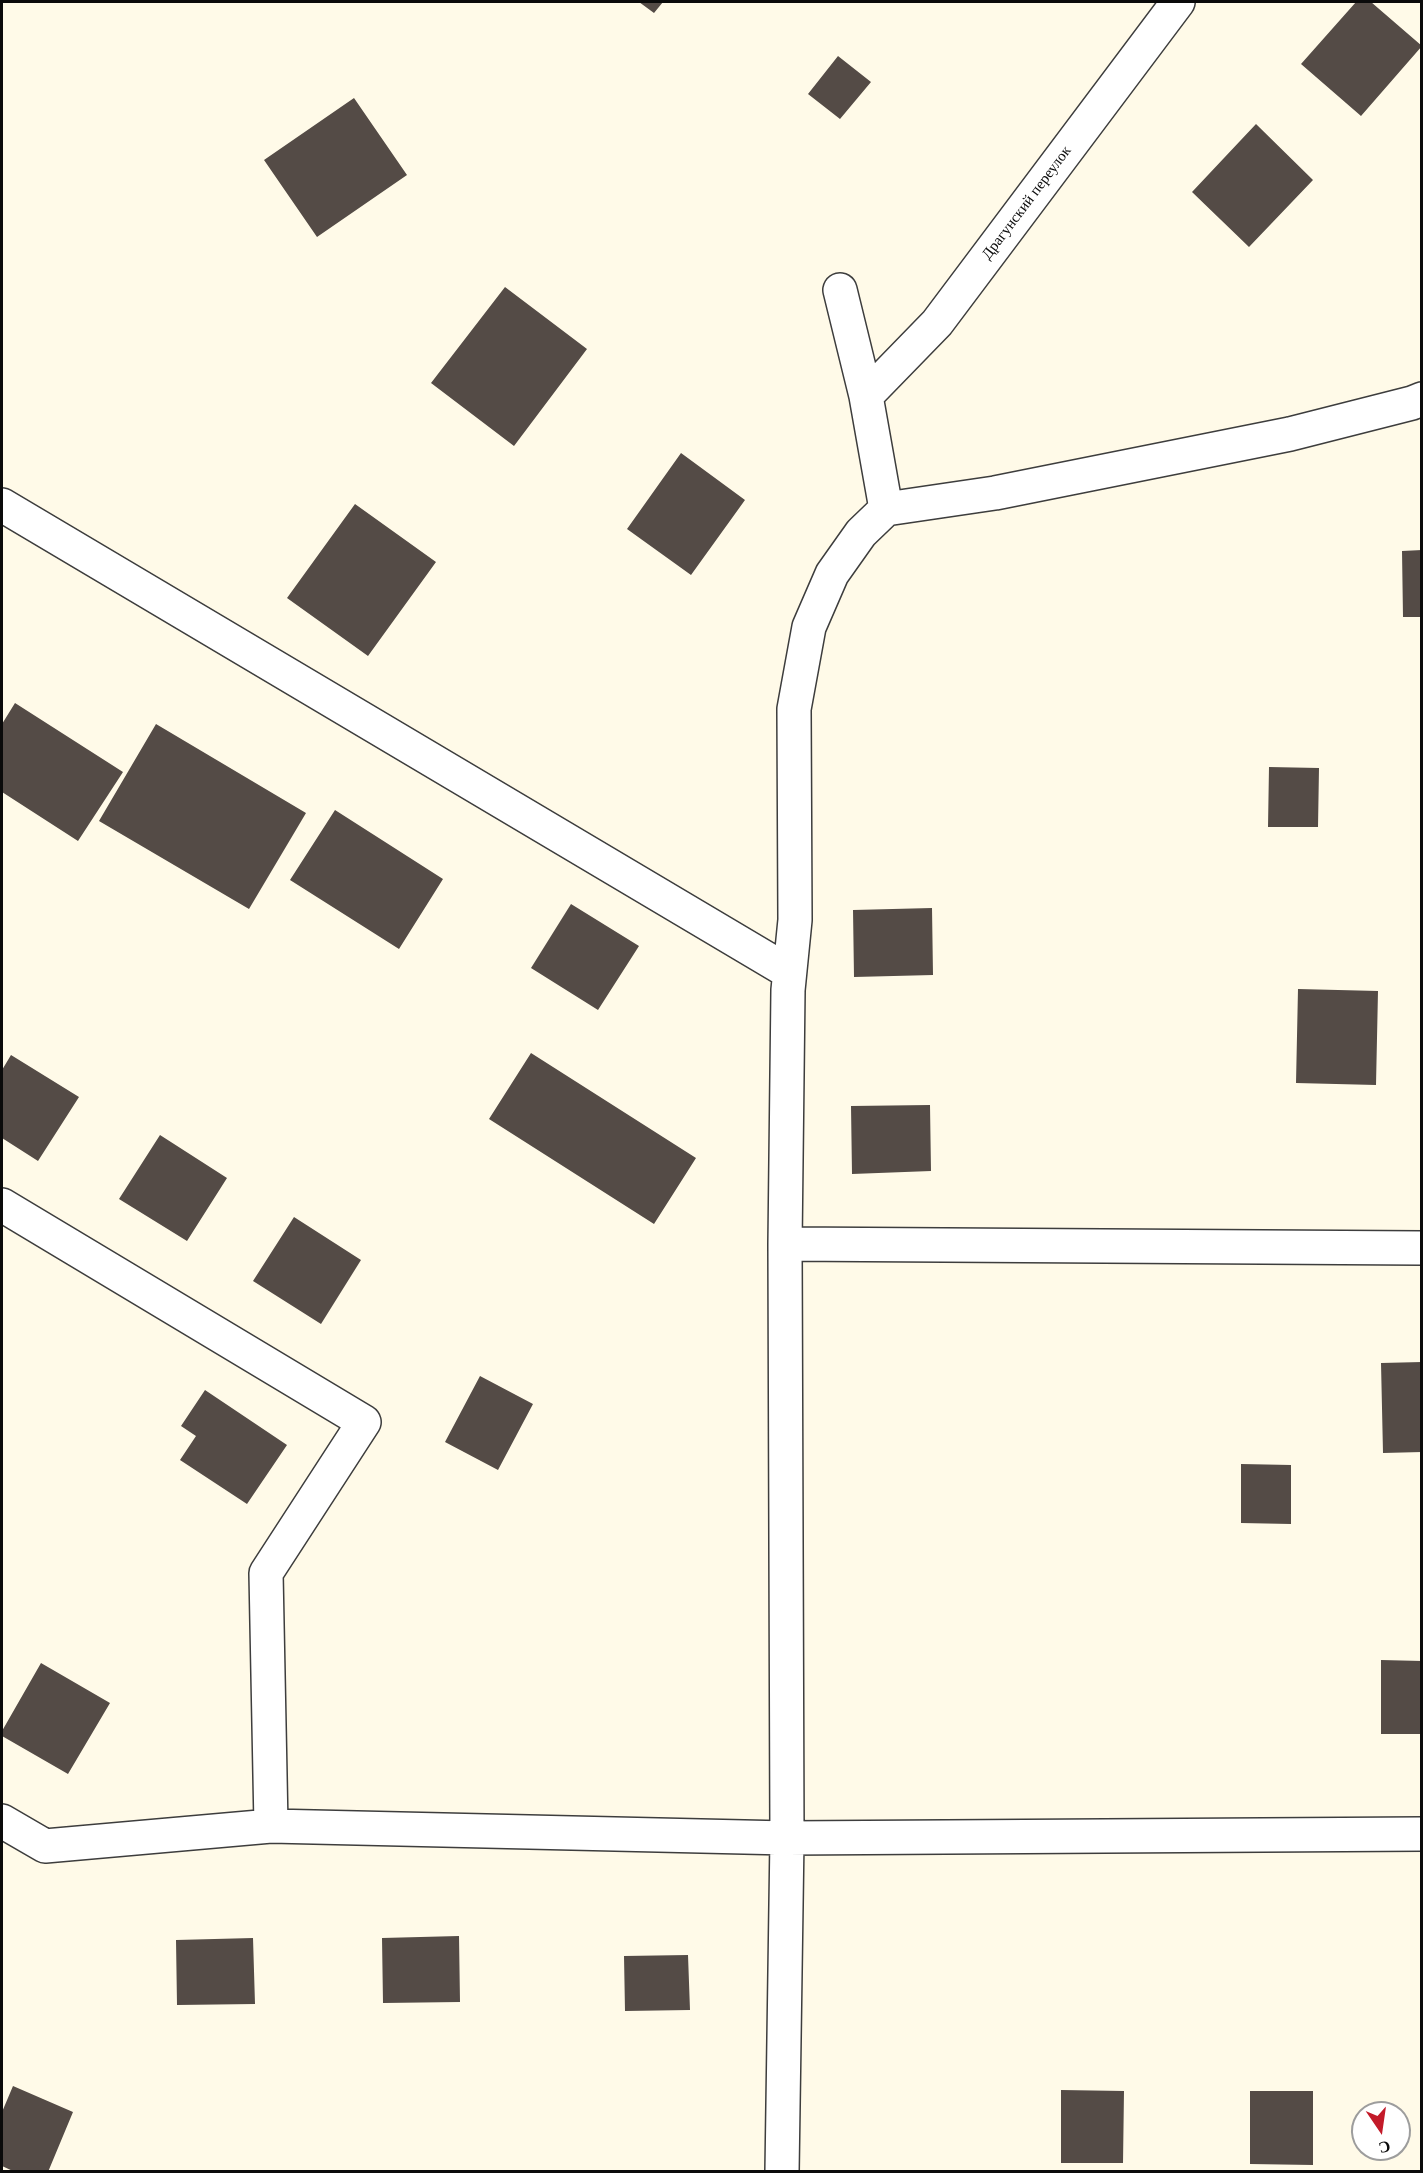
<!DOCTYPE html>
<html>
<head>
<meta charset="utf-8">
<style>
  body { margin:0 }
  #map { position:relative; width:1423px; height:2173px; overflow:hidden; background:#fffae8; font-family:"Times New Roman",serif }
  canvas { display:block }
  .frame { position:absolute; inset:0; border:3px solid #0a0a0a; pointer-events:none }
  .north { position:absolute; left:1351px; top:2101px; width:60px; height:60px; box-sizing:border-box; background:#fff; border:2px solid #9d9d9d; border-radius:50%; rotate:167deg; font-size:16px; font-weight:700; line-height:24px; text-align:center; color:#0a0a0a }
  .north::after { content:''; display:block; margin:auto; width:21px; height:27px; background:#c31a29; clip-path:polygon(50% 0,100% 100%,50% 72%,0 100%) }
</style>
</head>
<body>
<div id="map">
<canvas width="1423" height="2173"></canvas>
<div class="frame"></div>
<div class="north">С</div>
</div>
<script>
const ctx = document.querySelector('canvas').getContext('2d');
ctx.lineJoin = 'round';
function fillPath(path, color) { ctx.fillStyle = color; ctx.fill(path, 'evenodd'); }
function strokePath(path, color, width, dash) { ctx.strokeStyle = color; ctx.lineWidth = width; ctx.lineCap = dash ? 'butt' : 'round'; ctx.setLineDash(dash || []); ctx.stroke(path); }
function label(font, color, halo, rows, align = 'center') {
  ctx.font = font + ' "Times New Roman",serif'; ctx.lineWidth = 6; ctx.setLineDash([]); ctx.textBaseline = 'middle'; ctx.strokeStyle = halo; ctx.fillStyle = color; for (const [text, x, y, turn = 0] of rows) {
    ctx.save(); ctx.translate(x, y); ctx.rotate((+turn || 0) * Math.PI / 180); ctx.textAlign = isNaN(turn) ? turn : align; if (halo) ctx.strokeText(text, 0, 0); ctx.fillText(text, 0, 0); ctx.restore();
  }
}
fillPath(new Path2D(`
  M639,2h24l-9,11z
  M1356,2h15l51,44 -61,70 -60,-52z
  M838,56l33,26 -31,37 -32,-25z
  M354,98l53,77 -90,62 -53,-77z
  M1256,124l57,56 -64,67 -57,-55z
  M505,287l82,62 -73,97 -83,-63z
  M681,453l64,47 -54,75 -64,-46z
  M355,504l81,58 -68,94 -81,-58z
  M1422,550v67h-19l-1,-66z
  M15,703l108,69 -45,69 -76,-49v-68z
  M156,724l150,89 -57,96 -150,-88z
  M1269,767l50,1 -1,59h-50z
  M335,810l108,69 -44,70 -109,-69z
  M571,904l68,42 -41,64 -67,-42z
  M932,908l1,67 -79,2 -1,-67z
  M1298,989l80,2 -2,94 -80,-2z
  M531,1053l165,105 -42,66 -165,-105z
  M11,1055l68,42 -41,64 -36,-23v-68z
  M930,1105l1,66 -79,3 -1,-68z
  M160,1135l67,43 -40,63 -68,-42z
  M294,1217l67,43 -40,64 -68,-43z
  M1422,1362v90l-39,1 -2,-90z
  M480,1376l53,28 -35,66 -53,-28z
  M205,1390l82,55 -40,59 -67,-44 16,-24 -15,-10z
  M1241,1464l50,1v59l-50,-1z
  M1381,1660l41,1v73h-41z
  M41,1663l69,40 -42,71 -66,-38v-5z
  M459,1936l1,66 -77,1 -1,-65z
  M253,1938l2,66 -78,1 -1,-65z
  M688,1955l2,55 -65,1 -1,-55z
  M13,2086l60,26 -25,60h-33l-13,-6v-54z
  M1061,2090l63,1 -1,72h-62z
  M1250,2091h63v74l-63,-1z`), '#544b46');
const minor = new Path2D(`
  M840,290l26,106 20,113
  M866,396l71,-73 241,-321
  M2,505l787,467
  M2,1205l362,217 -98,151 5,253
  M785,1244l637,4
  M2,1821l43,25 226,-20 516,12 635,-4
  M782,2172l5,-334 -2,-594 3,-254 7,-70 -1,-211 15,-82 23,-53 29,-41 25,-24 109,-16 295,-59 122,-31 10,-4`);
strokePath(minor, '#3d3d3d', 36);
strokePath(minor, '#fff', 33);
label('15px', '#0a0a0a', '#fff', [
  ["Драгунский переулок",1027,203,-53]
]);
</script>
</body>
</html>
